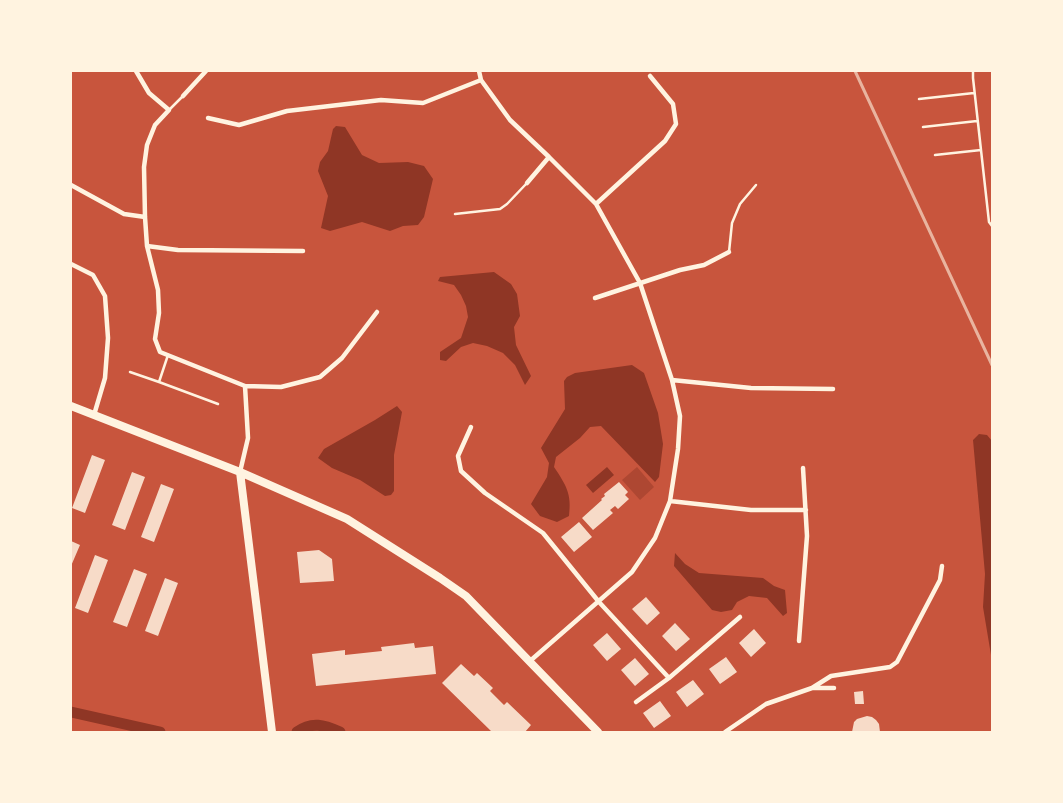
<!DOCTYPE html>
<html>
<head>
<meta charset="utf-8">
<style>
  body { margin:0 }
  #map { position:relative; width:1063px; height:803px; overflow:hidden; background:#c8553d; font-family:Karla,sans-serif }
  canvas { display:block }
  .frame { position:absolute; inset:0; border:72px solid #fff3e0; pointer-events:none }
</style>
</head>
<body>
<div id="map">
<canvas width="1063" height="803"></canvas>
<div class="frame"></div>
</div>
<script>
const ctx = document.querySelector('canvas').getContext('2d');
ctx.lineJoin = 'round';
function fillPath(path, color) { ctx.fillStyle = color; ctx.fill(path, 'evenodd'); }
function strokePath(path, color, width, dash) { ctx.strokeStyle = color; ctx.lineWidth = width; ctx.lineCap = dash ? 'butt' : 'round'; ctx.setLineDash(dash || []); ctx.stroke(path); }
fillPath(new Path2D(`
  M637,467l17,20 -14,13 -18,-20z`), '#ae4732');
fillPath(new Path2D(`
  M336,126l9,1 17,28 17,8 29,-1 16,4 9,13 -9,38 -6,8 -15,1 -13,5 -28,-9 -32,9 -9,-3 7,-32 -10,-25 2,-9 8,-11 5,-22z
  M494,272l17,12 6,10 3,22 -6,11 2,18 15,31 -6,9 -10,-20 -12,-12 -16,-7 -14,-3 -12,4 -15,14 -6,-1v-8l21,-14 7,-21 -2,-11 -5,-11 -7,-10 -16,-4 2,-4z
  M632,365l12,8 14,40 5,31 -4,33 -4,5 -54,-56 -11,1 -10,11 -24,19 -2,10c12,18 18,27 15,49l-12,6 -17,-6 -9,-12 16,-27 2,-14 -8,-15 24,-39 -1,-28 3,-4 8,-4z
  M397,406l5,6 -8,43v36l-3,4 -6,1 -25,-16 -28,-12 -14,-10 6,-9 51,-29z
  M979,434l8,1 5,6v220l-9,-54 2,-33 -12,-134z
  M607,467l7,8 -21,18 -7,-8z
  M675,553l10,11 14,9 64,5 11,8 11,4 2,23 -4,3 -16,-18 -18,-2 -12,6 -5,8 -11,2 -9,-2 -38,-44z`), '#8f3625');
strokePath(new Path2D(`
  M71,712l89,20
  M297,732c15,-11 27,-7 43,0`), '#8f3625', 11);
fillPath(new Path2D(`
  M92,455l13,5 -20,53 -13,-5z
  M132,472l13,5 -20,53 -13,-5z
  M619,482l9,10 -3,3 4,4 -11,10 -3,-3 -5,4 3,3 -20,17 -11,-12 20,-18 -1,-1 4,-3 -1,-2z
  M161,484l13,5 -20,53 -13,-5z
  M579,522l13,15 -18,15 -13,-15z
  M71,541l9,4 -9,21z
  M319,550l13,9 2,22 -34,2 -3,-31z
  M95,555l13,5 -20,53 -13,-5z
  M134,569l13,5 -20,53 -14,-5z
  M165,578l13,5 -20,53 -13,-5z
  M646,597l14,16 -13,12 -15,-16z
  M675,623l15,16 -14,12 -14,-15z
  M754,629l12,14 -15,14 -12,-14z
  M607,633l14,16 -14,12 -14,-16z
  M414,643l1,5 18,-2 3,28 -120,12 -4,-32 33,-4v5l37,-4 -1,-4z
  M726,657l11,15 -17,12 -11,-15z
  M635,658l14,16 -14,12 -14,-16z
  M461,664l13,12 3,-3 16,15 -3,3 14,14 3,-3 24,23 -6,7h-33l-50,-49z
  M693,680l11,14 -17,13 -11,-15z
  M863,691l1,13h-9l-1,-12z
  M660,701l11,15 -17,12 -11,-15z
  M867,716l5,1 4,3 3,4 1,8h-28l2,-10 3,-3z`), '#f7dbc8');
strokePath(new Path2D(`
  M973,71v7l16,144 3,4
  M919,99l55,-6
  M170,109l13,-13
  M923,127l54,-6
  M935,155l46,-5
  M455,214l45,-5 7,-5 20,-21
  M729,252l3,-29 8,-19 16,-19
  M130,372l29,10 9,-27
  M159,382l59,22`), '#fff3e0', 2.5);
strokePath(new Path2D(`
  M136,71l13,22 20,17 -14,15 -8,20 -3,22 1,50 2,29 11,44 1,23 -4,26 5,13 85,34 36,1 39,-10 22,-19 35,-46
  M479,71l2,9 29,40 39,37 47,47 44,79 32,97 8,36 -2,33 -8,52 -15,37 -23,34 -102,89
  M183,96l23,-25
  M208,118l31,7 48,-14 94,-11 42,3 58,-23
  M527,183l22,-26
  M71,185l53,29 21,3
  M596,204l69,-63 11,-17 -3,-20 -23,-28
  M147,246l31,4 125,1
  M71,264l22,11 12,21 3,42 -3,40 -11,37
  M595,298l85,-28 24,-5 25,-13
  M672,380l79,8 82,1
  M471,427l-13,29 3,15 24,22 58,40 56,69 70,76
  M240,472l8,-34 -3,-52
  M670,501l81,9h55
  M799,641l8,-105 -4,-68
  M813,688h21
  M636,702l33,-24 71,-61
  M725,732l41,-28 46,-16 19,-12 59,-9 7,-5 43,-82 2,-14`), '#fff3e0', 4.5);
strokePath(new Path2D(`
  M71,406l169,66 107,47 93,59 26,18 132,136
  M240,472l32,260`), '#fff3e0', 8);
strokePath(new Path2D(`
  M855,71l137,294`), '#e9b49f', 3);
</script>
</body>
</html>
